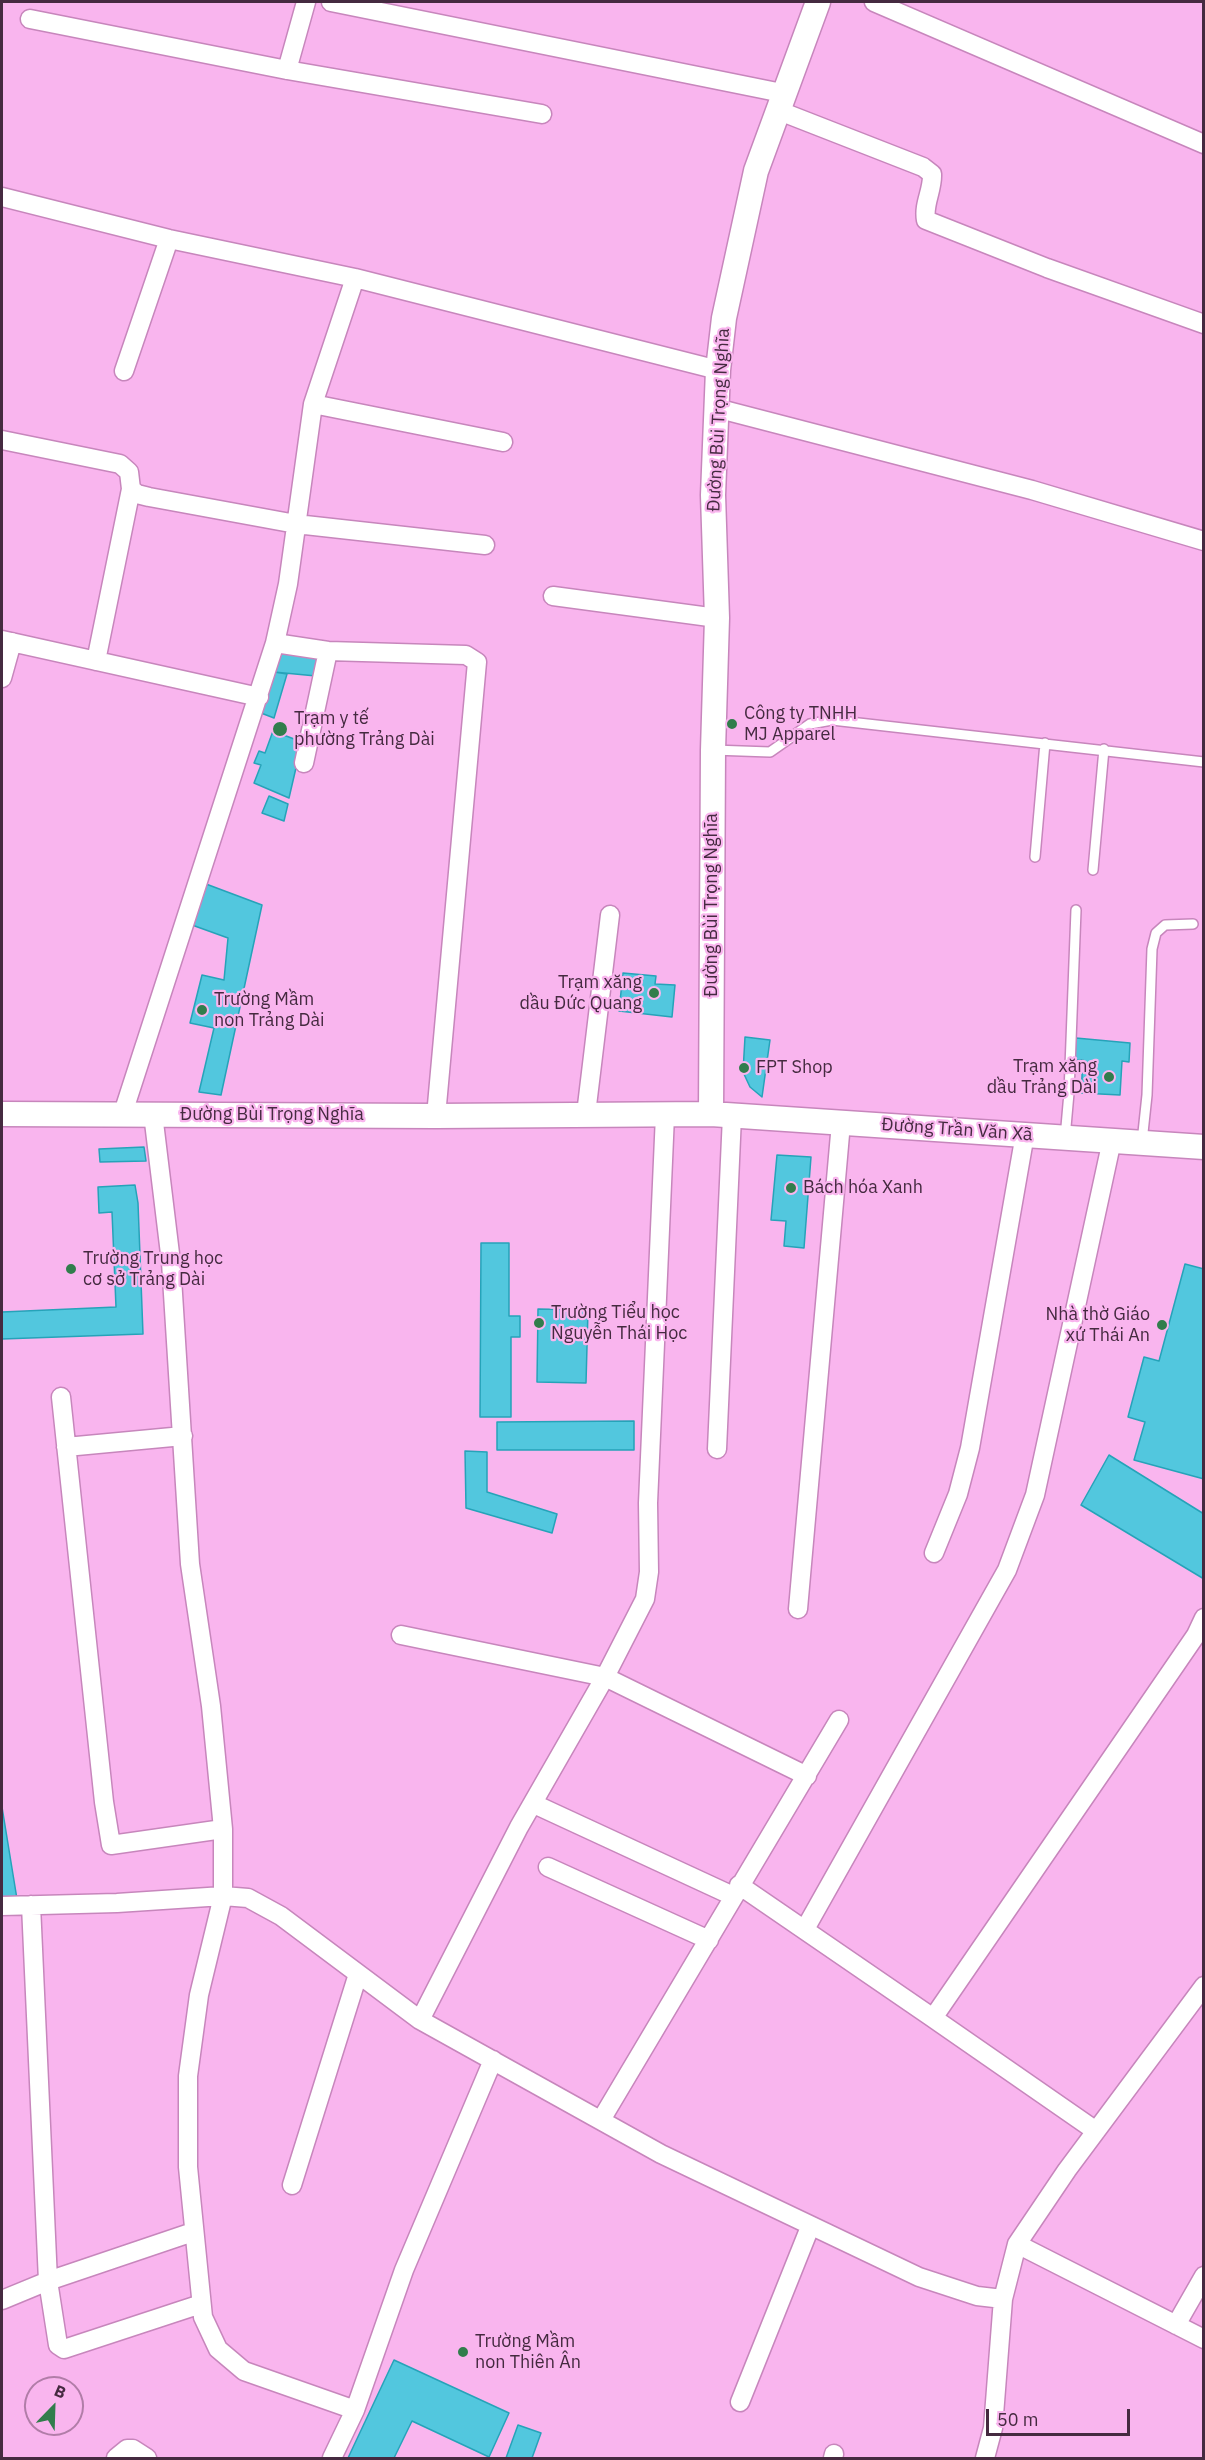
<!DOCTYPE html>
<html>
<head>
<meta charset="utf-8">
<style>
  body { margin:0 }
  #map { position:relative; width:1205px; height:2460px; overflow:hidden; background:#f9b5ee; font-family:"IBM Plex Sans",sans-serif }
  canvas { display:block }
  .frame { position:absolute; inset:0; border:3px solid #452a40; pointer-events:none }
  .north { position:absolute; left:24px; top:2376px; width:60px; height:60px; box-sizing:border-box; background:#f9b5ee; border:2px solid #b17da8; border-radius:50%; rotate:23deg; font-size:16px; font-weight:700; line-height:24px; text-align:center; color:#452a40 }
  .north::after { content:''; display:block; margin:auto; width:21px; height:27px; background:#317d4c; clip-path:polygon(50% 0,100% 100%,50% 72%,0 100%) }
  .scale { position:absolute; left:986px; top:2409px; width:144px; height:27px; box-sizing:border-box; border:3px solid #452a40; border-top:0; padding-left:8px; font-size:18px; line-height:21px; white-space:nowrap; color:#452a40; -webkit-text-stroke:4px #f9b5ee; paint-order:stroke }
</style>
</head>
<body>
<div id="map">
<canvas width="1205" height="2460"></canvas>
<div class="frame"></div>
<div class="north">B</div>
<div class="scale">50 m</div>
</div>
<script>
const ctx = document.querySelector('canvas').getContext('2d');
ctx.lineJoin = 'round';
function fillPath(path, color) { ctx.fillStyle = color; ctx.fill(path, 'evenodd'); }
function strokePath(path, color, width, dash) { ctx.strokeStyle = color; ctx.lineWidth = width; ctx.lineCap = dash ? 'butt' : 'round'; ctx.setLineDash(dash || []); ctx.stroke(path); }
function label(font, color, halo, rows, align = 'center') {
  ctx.font = font + ' "IBM Plex Sans",sans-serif'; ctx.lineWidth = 4.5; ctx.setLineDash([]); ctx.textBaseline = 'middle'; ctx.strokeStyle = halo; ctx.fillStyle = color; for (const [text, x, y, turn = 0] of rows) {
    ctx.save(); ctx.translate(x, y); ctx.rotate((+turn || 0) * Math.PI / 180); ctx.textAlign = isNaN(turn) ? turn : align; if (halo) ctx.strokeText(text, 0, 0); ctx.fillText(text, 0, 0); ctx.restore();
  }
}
const building = new Path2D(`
  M280,651l40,6 -4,19 -42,-4z
  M274,672l13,2 -13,44 -13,-5z
  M273,731l29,11 -13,56 -35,-15 7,-18 -7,-2 5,-12 6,2z
  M269,796l19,8 -4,17 -22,-8z
  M206,884l56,21 -41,190 -22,-3 15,-64 -24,-5 12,-48 22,5 4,-42 -36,-13z
  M623,973l33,3 -1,8 20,1 -3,32 -53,-6z
  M745,1037l25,3 -8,57 -12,-10 -7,-15z
  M1076,1038l54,5 -1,19 -7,-1 -2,34 -39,-2 2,-33h-8z
  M144,1147l2,14 -46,1 -1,-13z
  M777,1155l34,2 -7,91 -20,-2 2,-25 -15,-1z
  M135,1185l3,18 5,131 -141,5v-27l114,-5 -4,-95 -13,1 -1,-26z
  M481,1243h28v73h11v21h-9v80h-31z
  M1185,1264l19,5v210l-70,-19 11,-38 -17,-5 16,-60 15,4z
  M538,1309l50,1 -2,73 -49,-1z
  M634,1421v29h-137v-28z
  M465,1451l22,1v40l70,22 -5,19 -86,-25z
  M1109,1455l95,59v65l-123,-74z
  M2,1807l15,92 -15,1z
  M394,2360l115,53 -20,44 -77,-36 -18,37h-46z
  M518,2425l23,8 -9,25h-26z`);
fillPath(building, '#52c7de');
strokePath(building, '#26a3b9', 1.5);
const lane = new Path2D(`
  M713,750l57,2 40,-28 22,-4 372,42
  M1035,857l10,-114
  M1093,870l11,-121
  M1065,1138l4,-45 7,-183
  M1142,1142l5,-47 5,-146 4,-16 9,-8 28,-1`);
const street = new Path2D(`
  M331,2l451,91
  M874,2l330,142
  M30,19l257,51 255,44
  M287,70l19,-68
  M777,110l146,57 9,7c1,16 -9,30 -6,46l121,48 157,56
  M2,197l167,42 186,39 363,92
  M124,371l45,-132
  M313,404l190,38
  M716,408l316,82 172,51
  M2,440l118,24 9,8 2,17 6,5 12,3 147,27 189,21
  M553,596l164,22
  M2,640l257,57
  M275,643l53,8 138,4 11,7 -41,454
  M96,661l35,-172
  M2,678l10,-36
  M304,763l24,-112
  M123,1113l152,-470 13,-59 25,-180 42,-126
  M153,1114l18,148 19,302 21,142 12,123v67l-24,99 -11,81v91l15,150 15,32 26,22 111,39
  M586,1114l24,-199
  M61,1397l43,405 7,43 112,-16
  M66,1447l117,-11
  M717,1449l15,-333
  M934,1553l24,-59 12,-46 55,-314
  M798,1609l43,-486
  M401,1635l204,42 202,99
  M534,1804l199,92
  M548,1867l161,73
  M739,1885l194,133 263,-383 8,-17
  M31,1905l17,376 10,64 6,4 137,-45
  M2,1906l115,-3 106,-7 25,2 33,18 139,104 241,134 258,123 58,19 26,3
  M805,1929l202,-359 28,-75 77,-355
  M933,2018l163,113
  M420,2020l99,-193 86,-150 40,-78 4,-27 -1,-69 17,-388
  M601,2120l238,-400
  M292,2185l66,-211
  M1017,2244l187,95
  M2,2300l46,-19 145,-49
  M1176,2325l28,-49
  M740,2402l70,-175
  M116,2458l11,-9h6l14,9
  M332,2458l23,-48 49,-140 89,-210
  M833,2458l1,-4
  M985,2458l8,-30 10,-129 14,-55 50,-74 137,-184`);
const secondary = new Path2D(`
  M2,1114l434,2 275,-2 493,33
  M711,1114l2,-364 4,-132 -4,-123 5,-125 6,-52 32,-147 62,-169`);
strokePath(lane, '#c786bc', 12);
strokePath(street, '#c786bc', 21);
strokePath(secondary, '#c786bc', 27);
strokePath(lane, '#fff', 9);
strokePath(street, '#fff', 18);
strokePath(secondary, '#fff', 24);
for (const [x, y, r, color] of [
  [732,724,6,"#317d4c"],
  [280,729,8,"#317d4c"],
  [654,993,6,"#317d4c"],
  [202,1010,6,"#317d4c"],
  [744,1068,6,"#317d4c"],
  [1109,1077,6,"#317d4c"],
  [791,1188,6,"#317d4c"],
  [71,1269,6,"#317d4c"],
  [539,1323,6,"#317d4c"],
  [1162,1325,6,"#317d4c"],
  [463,2352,6,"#317d4c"]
]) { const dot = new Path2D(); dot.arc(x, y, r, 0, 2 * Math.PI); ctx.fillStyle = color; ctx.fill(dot); strokePath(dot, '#f9b5ee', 2); }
label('18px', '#452a40', '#f9b5ee', [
  ["Đường Bùi Trọng Nghĩa",719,420,-87],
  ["Đường Bùi Trọng Nghĩa",712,905,-90],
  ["Đường Bùi Trọng Nghĩa",272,1115],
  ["Đường Trần Văn Xã",957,1130,4]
]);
label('18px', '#452a40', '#f9b5ee', [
  ["Công ty TNHH",744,714],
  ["MJ Apparel",744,735],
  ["Trạm y tế",294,719],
  ["phường Trảng Dài",294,740],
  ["Trạm xăng",642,983,"right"],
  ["dầu Đức Quang",642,1004,"right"],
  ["Trường Mầm",214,1000],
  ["non Trảng Dài",214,1021],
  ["Trạm xăng",1097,1067,"right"],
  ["dầu Trảng Dài",1097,1088,"right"],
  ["FPT Shop",756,1068],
  ["Bách hóa Xanh",803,1188],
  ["Trường Trung học",83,1259],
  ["cơ sở Trảng Dài",83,1280],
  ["Trường Tiểu học",551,1313],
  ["Nguyễn Thái Học",551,1334],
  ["Nhà thờ Giáo",1150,1315,"right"],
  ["xứ Thái An",1150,1336,"right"],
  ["Trường Mầm",475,2342],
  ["non Thiên Ân",475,2363]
], 'left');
</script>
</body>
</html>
